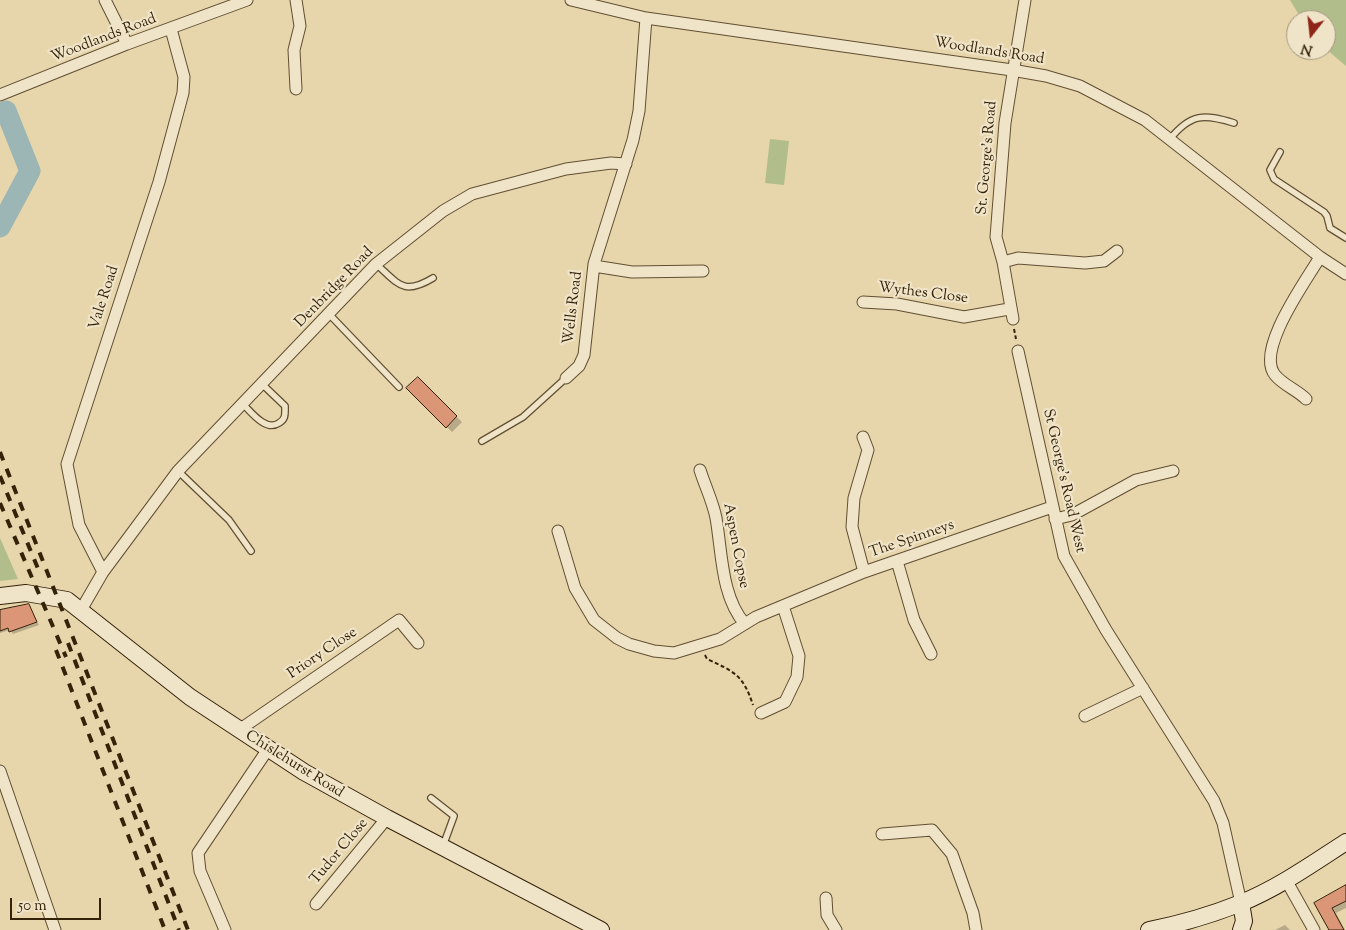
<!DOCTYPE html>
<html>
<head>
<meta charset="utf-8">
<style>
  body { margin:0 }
  #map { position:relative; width:1346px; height:930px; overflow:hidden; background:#e7d5ab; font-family:"Sorts Mill Goudy",serif }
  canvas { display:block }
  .north { position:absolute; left:1286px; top:10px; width:50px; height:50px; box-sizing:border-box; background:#efe4c8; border:1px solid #a4967c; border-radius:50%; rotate:196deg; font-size:14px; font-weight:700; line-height:20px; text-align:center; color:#342209 }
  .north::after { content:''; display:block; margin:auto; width:18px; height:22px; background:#8f2418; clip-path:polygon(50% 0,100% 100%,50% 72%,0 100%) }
  .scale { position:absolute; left:10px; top:898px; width:91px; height:22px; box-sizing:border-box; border:2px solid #342209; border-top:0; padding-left:6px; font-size:15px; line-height:18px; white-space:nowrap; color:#342209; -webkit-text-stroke:4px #efe4c8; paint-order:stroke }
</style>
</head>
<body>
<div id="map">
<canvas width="1346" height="930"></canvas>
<div class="north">N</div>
<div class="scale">50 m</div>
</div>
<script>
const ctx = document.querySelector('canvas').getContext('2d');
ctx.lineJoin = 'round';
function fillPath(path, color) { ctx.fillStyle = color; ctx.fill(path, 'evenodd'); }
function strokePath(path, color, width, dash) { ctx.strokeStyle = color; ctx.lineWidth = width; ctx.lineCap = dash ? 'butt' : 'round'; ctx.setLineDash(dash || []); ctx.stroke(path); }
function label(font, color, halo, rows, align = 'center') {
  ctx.font = font + ' "Sorts Mill Goudy",serif'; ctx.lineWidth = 4.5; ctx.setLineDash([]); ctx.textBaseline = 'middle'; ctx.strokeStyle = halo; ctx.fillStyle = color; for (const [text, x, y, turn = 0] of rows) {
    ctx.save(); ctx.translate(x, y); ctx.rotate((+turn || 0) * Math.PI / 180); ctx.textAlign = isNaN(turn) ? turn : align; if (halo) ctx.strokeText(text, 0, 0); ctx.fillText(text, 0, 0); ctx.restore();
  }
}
fillPath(new Path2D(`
  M1290,0h56v66l-20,-17v-29h-24z
  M770,139l19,2 -5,44 -19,-2z
  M0,538l18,41 -18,2z`), '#b1be8c');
fillPath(new Path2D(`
  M418,379l44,43 -10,10 -44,-44z
  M29,606l10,19 -26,9 -3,-4 -10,3v-23z
  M1346,886v22l-10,5 9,17h-14l-15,-27z
  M1285,925l5,5h-15z`), '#0003');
strokePath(new Path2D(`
  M0,227l30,-56 -24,-60`), '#9bb6b4', 21);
const building = new Path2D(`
  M418,377l39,39 -11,12 -40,-40z
  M29,604l8,18 -28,10 -1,-4 -8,3v-21z
  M1346,885v16l-14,7 12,22h-15l-15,-27z`);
fillPath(building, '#db9677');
strokePath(building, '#342209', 1);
const lane = new Path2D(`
  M1170,139c21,-26 34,-25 64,-16
  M1280,152l-10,18 4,9 50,33 3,4 3,12 16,10
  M376,264c23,20 27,32 57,14
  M329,314l70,73
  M243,404c8,8 23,28 36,19 7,-4 6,-9 6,-17l-23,-22
  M482,441l41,-24 43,-39
  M178,471l51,49 22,31
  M431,798l23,18 -11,30`);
const street = new Path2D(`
  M105,0l22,44
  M571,0l75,18 366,52 34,6 34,10 65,34 175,137 26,17
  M296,89l-2,-39 6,-24 -4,-26
  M0,95l127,-51 120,-44
  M1003,262l15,-4 67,5 19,-2 13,-10
  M594,266l38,6 71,-1
  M863,302l34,2 67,13 45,-8
  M1013,319l-10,-57 -7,-25 9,-114 20,-123
  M1018,351l46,205 42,74 108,171 9,22 18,80
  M566,378l13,-12 5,-11 10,-91 39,-124 6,-29 7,-93
  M1306,399c-9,-9 -23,-14 -31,-24 -20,-25 31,-94 45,-118
  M863,437l5,13 -14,48 -2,29 12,45
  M700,470c5,16 13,32 16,48 6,34 5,79 29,106
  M1055,519l17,-4 64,-35 37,-9
  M558,531l17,57 19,32 23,18 12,6 25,7 20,2 46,-14 36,-22 108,-45 188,-65
  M897,561l17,59 17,34
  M103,572l-24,-47 -12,-61 92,-282 24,-89 1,-16 -13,-48
  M81,610l22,-38 75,-101 198,-207 67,-53 29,-17 94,-25 45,-6 15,1
  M761,713l24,-11 12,-25 2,-21 -16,-50
  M1085,716l58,-28
  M239,730l160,-110 19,23
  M0,771l55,159
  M882,834l50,-4 20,24 21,59 3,17
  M1286,880l28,50
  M826,898l1,17 9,15
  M316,904l71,-86
  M225,930l-25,-59 -2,-18 70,-104`);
const secondary = new Path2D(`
  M0,596l26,-3 41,7 123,97 114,75 83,46 214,112
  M1241,903l3,18 -3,9
  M1149,930c31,-6 62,-15 92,-27 37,-15 71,-39 105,-61`);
strokePath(lane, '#614f32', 8);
strokePath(street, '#614f32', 13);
strokePath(secondary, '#342209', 18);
strokePath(new Path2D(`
  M1014,329l2,10
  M705,655l2,4c28,13 36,16 46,46`), '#342209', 2, [4, 2.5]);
strokePath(lane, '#efe4c8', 5.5);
strokePath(street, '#efe4c8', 11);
strokePath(secondary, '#efe4c8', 16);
strokePath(new Path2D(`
  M0,452l188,478
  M0,476l41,100
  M0,503l66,154
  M68,643l111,287
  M56,650l109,280`), '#342209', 4, [9, 9]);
label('15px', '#342209', '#efe4c8', [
  ["Woodlands Road",104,39,-21],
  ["Woodlands Road",989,52,9],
  ["St. George's Road",988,158,-85],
  ["Denbridge Road",335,288,-46],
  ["Wythes Close",923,294,7],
  ["Vale Road",105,298,-72],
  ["Wells Road",574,308,-83],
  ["St George's Road West",1063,481,77],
  ["The Spinneys",912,540,-19],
  ["Aspen Copse",735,546,79],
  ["Priory Close",323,654,-34],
  ["Chislehurst Road",294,765,32],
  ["Tudor Close",340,852,-50]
]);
</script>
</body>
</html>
